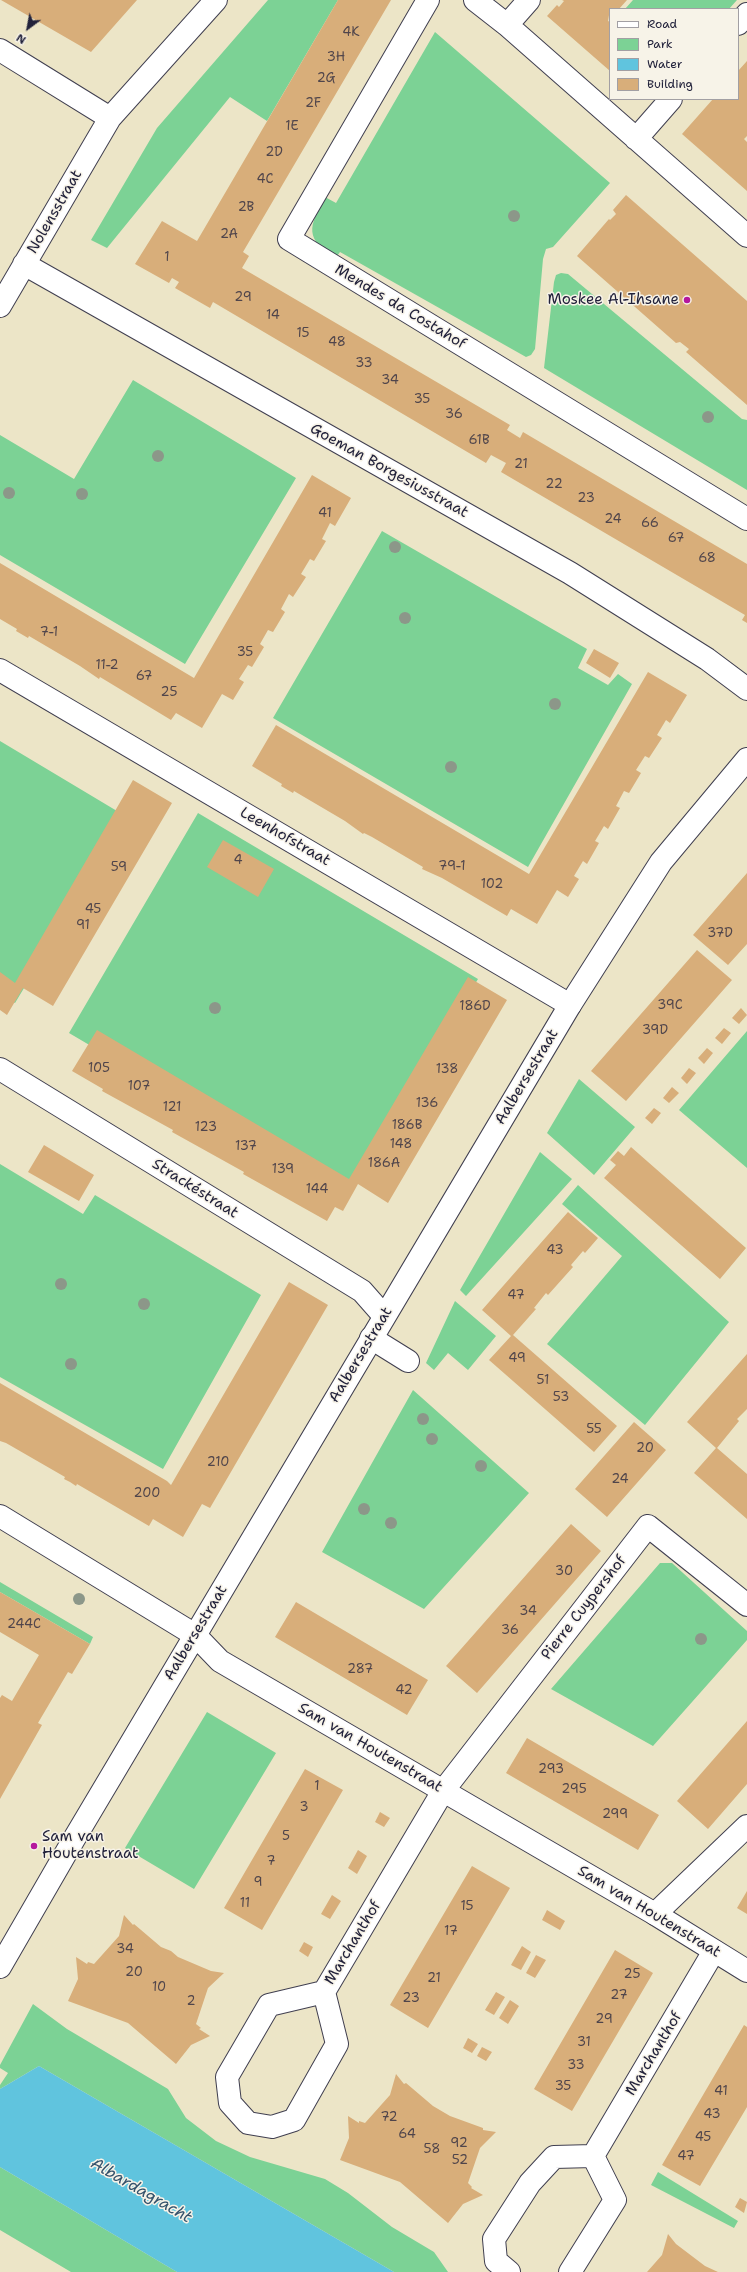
<!DOCTYPE html>
<html>
<head>
<meta charset="utf-8">
<style>
  body { margin:0 }
  #map { position:relative; width:747px; height:2272px; overflow:hidden; background:#ece5c7; font-family:"Shantell Sans",sans-serif }
  canvas { display:block }
  .legend { position:absolute; left:609px; top:8px; width:130px; height:92px; box-sizing:border-box; background:#f7f3e8; border:1px solid #a29fa3; margin:0; padding:5px 7px; list-style:none; font-size:12px; color:#22223b }
  .legend li { display:flex; align-items:center; gap:8px; height:20px }
  .legend b { width:20px; border:1px solid #a29fa3 }
  .north { position:absolute; left:8px; top:8px; width:40px; height:40px; -webkit-text-stroke:3px #f7f3e8; paint-order:stroke; rotate:212deg; font-size:11px; font-weight:700; line-height:16px; text-align:center; color:#22223b }
  .north::after { content:''; display:block; margin:auto; width:14px; height:18px; background:#22223b; clip-path:polygon(50% 0,100% 100%,50% 72%,0 100%) }
</style>
</head>
<body>
<div id="map">
<canvas width="747" height="2272"></canvas>
<ul class="legend">
<li><b style="height:5px;background:#fff"></b>Road</li>
<li><b style="height:11px;background:#7cd295"></b>Park</li>
<li><b style="height:11px;background:#60c4de"></b>Water</li>
<li><b style="height:11px;background:#d8ae7a"></b>Building</li>
</ul>
<div class="north">N</div>
</div>
<script>
const ctx = document.querySelector('canvas').getContext('2d');
ctx.lineJoin = 'round';
function fillPath(path, color) { ctx.fillStyle = color; ctx.fill(path, 'evenodd'); }
function strokePath(path, color, width, dash) { ctx.strokeStyle = color; ctx.lineWidth = width; ctx.lineCap = dash ? 'butt' : 'round'; ctx.setLineDash(dash || []); ctx.stroke(path); }
function label(font, color, halo, rows, align = 'center') {
  ctx.font = font + ' "Shantell Sans",sans-serif'; ctx.lineWidth = 3; ctx.setLineDash([]); ctx.textBaseline = 'middle'; ctx.strokeStyle = halo; ctx.fillStyle = color; for (const [text, x, y, turn = 0] of rows) {
    ctx.save(); ctx.translate(x, y); ctx.rotate((+turn || 0) * Math.PI / 180); ctx.textAlign = isNaN(turn) ? turn : align; if (halo) ctx.strokeText(text, 0, 0); ctx.fillText(text, 0, 0); ctx.restore();
  }
}
fillPath(new Path2D(`
  M268,0h70l-71,121 -37,-24 -123,151 -16,-8 66,-112z
  M633,0h104l-8,9h-104z
  M435,32l175,151 -57,64 -7,2 -3,10 -8,90 -4,6 -5,2 -186,-105 -5,7c-30,-21 -27,-31 -10,-62l11,6z
  M561,273l7,1 174,145 5,1v70l-203,-122 10,-86 2,-7z
  M133,380l163,98 -111,186 -185,-109v-120l74,44z
  M382,531l205,118 -9,19 30,17 10,-11 14,10 -104,183 -255,-149z
  M0,741l127,76 -112,186 -15,-8z
  M198,813l280,166 -132,217 -277,-163z
  M747,1031v137l-68,-58z
  M579,1079l56,48 -41,48 -47,-42z
  M540,1152l32,27 -106,117 -6,-6z
  M0,1164l83,50 12,-19 166,100 -98,174 -163,-92z
  M578,1185l151,137 -84,103 -98,-81 75,-88 -60,-52z
  M455,1301l41,35 -28,34 -20,-17 -14,17 -8,-7z
  M413,1390l116,103 -105,116 -102,-57z
  M660,1563h12l75,68v9l-94,106 -102,-57z
  M0,1582l93,55 -3,7 -90,-52z
  M207,1712l69,41 -82,136 -69,-41z
  M33,2004l34,25 101,60 18,29 30,23 34,16 75,22 23,14 44,34 42,25 14,20h-54l-355,-206 -39,23v-4l8,-12 -8,-5v-3z
  M0,2167l177,105h-106l-71,-42z
  M658,2172l80,49 -4,7 -83,-43z`), '#7cd295');
fillPath(new Path2D(`
  M39,2066l355,206h-217l-177,-105v-78z`), '#60c4de');
fillPath(new Path2D(`
  M1,0h136l-46,52z
  M338,0h53l-148,252 6,4 -7,12 268,157 -3,5 13,8 3,-6 224,132v59l-5,-3 3,-5 -244,-143 5,-9 -15,-8 -5,8 -273,-161 -3,6 -35,-20 4,-6 -7,-4 -3,5 -34,-19 27,-43 35,20z
  M562,0h65l-8,9h-9l-2,12 2,1v49l-63,-55 10,-11 2,2 5,-6z
  M747,61v75l-3,3 3,3v49l-65,-57 31,-35h25v-28z
  M626,195l121,106v104l-61,-53 3,-3 -9,-7 -4,1 -99,-87 32,-37 1,1 6,-6 -3,-4z
  M312,475l39,23 -16,28 -5,-3 -8,16 4,2 -12,20 -4,-2 -9,15 5,3 -13,20 -4,-3 -8,15 4,3 -12,20 -5,-2 -8,14 4,3 -12,20 -4,-2 -9,14 5,3 -11,18 -11,-6 -20,34 -26,-15 -5,7 -71,-43 -1,2 -19,-13 -51,-30 -1,2 -12,-7 1,-2 -17,-10v-56l194,115z
  M594,649l25,14 -9,15 -24,-15z
  M648,672l39,23 -17,28 -4,-3 -9,15 5,3 -13,20 -4,-2 -9,14 5,3 -12,20 -5,-2 -8,15 4,2 -12,21 -4,-3 -9,15 4,2 -12,21 -4,-3 -9,15 5,3 -11,18 -11,-7 -20,34 -26,-15 -4,7 -65,-38 -20,-9 1,-2 -51,-30 -8,-4 -1,1 -18,-13 -51,-30 -1,2 -12,-7 1,-2 -30,-18 24,-41 253,149z
  M133,780l39,23 -119,203 -30,-18 -16,27 -7,-5v-38l15,11z
  M223,840l51,29 -16,28 -51,-30z
  M747,873v71l-19,21 -35,-30z
  M697,950l35,30 -106,121 -35,-30z
  M468,977l39,23 -119,203 -30,-19 -15,27 -8,-4 -8,14 -84,-47 1,-2 -72,-40 1,-2 -71,-39 1,-2 -31,-18 25,-41 252,149z
  M741,1008l6,7 -8,9 -7,-6z
  M724,1028l7,5 -9,11 -7,-6z
  M707,1048l6,5 -9,11 -6,-6z
  M689,1068l7,5 -9,11 -6,-6z
  M672,1087l7,6 -10,10 -6,-5z
  M654,1108l7,5 -9,11 -7,-6z
  M44,1145l50,30 -15,26 -51,-29z
  M631,1147l115,101 -26,31 -116,-101 12,-13 -6,-5 8,-9 6,5z
  M568,1212l30,26 -13,15 -2,-2 -12,14 2,2 -25,28 -2,-2 -12,15 2,1 -23,26 104,91 -23,26 -105,-92 22,-24 -29,-26z
  M289,1282l39,23 -118,203 -8,-4 -19,33 -30,-18 -4,7 -72,-42 -1,2 -6,-4 -6,-3 1,-2 -59,-34 -6,-2v-58l167,98 4,4z
  M747,1354v55l-10,10 2,2 -22,27 30,26v45l-53,-46 22,-25 -29,-26z
  M634,1422l32,28 -59,67 -32,-28z
  M571,1524l30,27 -124,142 -31,-27z
  M0,1592l90,52 -18,30 -4,-2 -30,51 4,2 -42,74v-101l2,-3 10,6 27,-46 -39,-23z
  M296,1602l132,78 -21,35 -132,-78z
  M747,1721v63l-39,45 -31,-28z
  M527,1738l132,77 -21,35 -132,-77z
  M305,1769l38,21 -81,140 -38,-22z
  M380,1812l10,6 -6,9 -9,-5z
  M358,1850l9,6 -10,18 -9,-6z
  M472,1866l38,22 -82,140 -38,-23z
  M747,1891v23l-10,-6z
  M332,1895l9,6 -11,18 -9,-5z
  M547,1910l18,11 -5,9 -18,-10z
  M124,1915l9,10 1,-1 27,23 10,4 7,6 33,14 13,2 -16,15 -12,36 5,4 -2,1 11,7 -19,9 -15,19 -48,-41 -60,-22 10,-22 -2,-22 11,7 1,-2 6,2 25,-28z
  M304,1942l9,5 -5,10 -9,-6z
  M522,1946l9,6 -10,18 -10,-5z
  M615,1950l38,23 -81,138 -38,-22z
  M536,1955l10,5 -11,18 -9,-5z
  M496,1992l9,5 -11,18 -9,-5z
  M510,2000l9,6 -11,18 -9,-6z
  M744,2025l3,2v80l-47,79 -38,-21z
  M468,2038l10,6 -6,9 -9,-5z
  M482,2047l10,5 -6,9 -9,-5z
  M396,2074l8,10 2,-1 27,23 17,10 33,12v2l13,2 -16,16 -12,35 4,4 -1,1 12,7 -20,9 -15,19 -48,-41 -60,-22 9,-22 -1,-22 11,7v-2l6,2 25,-28z
  M740,2198l7,4 -3,11 -9,-6z
  M668,2234l8,10 29,22 13,6h-71l15,-17z`), '#d8ae7a');
const street = new Path2D(`
  M428,0l-139,239 458,280
  M475,0l32,25 240,211
  M738,24l9,-10
  M507,25l22,-25
  M0,50l110,68
  M636,139l35,-40
  M24,264l546,309 137,86 40,30
  M0,306l110,-188 106,-118
  M0,670l570,335
  M0,1069l362,222 22,25
  M371,1338l37,23
  M0,1516l195,119
  M655,1914l92,-88
  M324,1992l119,-201 205,-265 99,79
  M324,1992l13,52 -43,76 -22,7 -24,-4 -18,-20 -3,-26 42,-72z
  M593,2156l121,-205
  M509,2272l-13,-11 -2,-22 36,-56 24,-26 39,-1
  M570,2272l45,-72 -22,-44`);
const secondary = new Path2D(`
  M195,1635l25,26 435,253 92,57
  M0,1967l74,-128 496,-834 91,-143 86,-103`);
strokePath(street, '#403f50', 24);
strokePath(secondary, '#403f50', 24);
strokePath(street, '#fff', 22);
strokePath(secondary, '#fff', 22);
ctx.fillStyle = '#8c9789';
for (const [x, y] of [
  [514,216],
  [708,417],
  [158,456],
  [9,493],
  [82,494],
  [395,547],
  [405,618],
  [555,704],
  [451,767],
  [215,1008],
  [61,1284],
  [144,1304],
  [71,1364],
  [423,1419],
  [432,1439],
  [481,1466],
  [364,1509],
  [391,1523],
  [79,1599],
  [701,1639]
]) { ctx.beginPath(); ctx.arc(x, y, 6, 0, 2 * Math.PI); ctx.fill(); }
for (const [x, y, r, color] of [
  [687,300,4,"#b5179e"],
  [34,1846,4,"#b5179e"]
]) { const dot = new Path2D(); dot.arc(x, y, r, 0, 2 * Math.PI); ctx.fillStyle = color; ctx.fill(dot); strokePath(dot, '#f7f3e8', 1.5); }
label('13px', '#50454b', null, [
  ["4K",351,33],
  ["3H",336,58],
  ["2G",326,79],
  ["2F",313,104],
  ["1E",292,127],
  ["2D",274,153],
  ["4C",265,180],
  ["2B",246,208],
  ["2A",229,235],
  ["1",167,258],
  ["29",243,298],
  ["14",273,316],
  ["15",303,334],
  ["48",337,343],
  ["33",364,364],
  ["34",390,381],
  ["35",422,400],
  ["36",454,415],
  ["61B",479,441],
  ["21",521,465],
  ["22",554,485],
  ["23",586,499],
  ["41",325,514],
  ["24",613,520],
  ["66",650,524],
  ["67",676,539],
  ["68",707,559],
  ["7-1",49,633],
  ["35",245,653],
  ["11-2",107,666],
  ["67",144,677],
  ["25",169,693],
  ["4",238,861],
  ["79-1",452,867],
  ["59",119,868],
  ["102",492,885],
  ["45",93,910],
  ["91",83,926],
  ["37D",720,934],
  ["39C",670,1006],
  ["186D",475,1007],
  ["39D",655,1031],
  ["105",99,1069],
  ["138",447,1070],
  ["107",139,1087],
  ["136",427,1104],
  ["121",172,1108],
  ["186B",407,1126],
  ["123",206,1128],
  ["148",401,1145],
  ["137",246,1147],
  ["186A",384,1164],
  ["139",283,1170],
  ["144",317,1190],
  ["43",555,1251],
  ["47",516,1296],
  ["49",517,1359],
  ["51",543,1381],
  ["53",561,1398],
  ["55",594,1430],
  ["20",645,1449],
  ["210",218,1463],
  ["24",620,1480],
  ["200",147,1494],
  ["30",564,1572],
  ["34",528,1612],
  ["244C",24,1625],
  ["36",510,1631],
  ["287",360,1670],
  ["42",404,1691],
  ["293",551,1770],
  ["1",317,1787],
  ["295",574,1790],
  ["3",304,1808],
  ["299",615,1815],
  ["5",286,1837],
  ["7",271,1862],
  ["9",258,1883],
  ["11",245,1904],
  ["15",467,1907],
  ["17",451,1932],
  ["34",125,1950],
  ["20",134,1973],
  ["25",632,1975],
  ["21",434,1979],
  ["10",159,1988],
  ["27",619,1996],
  ["23",411,1999],
  ["2",191,2002],
  ["29",604,2020],
  ["31",584,2043],
  ["33",576,2066],
  ["35",563,2087],
  ["41",721,2092],
  ["43",712,2115],
  ["72",389,2118],
  ["64",407,2135],
  ["45",703,2138],
  ["92",459,2144],
  ["58",432,2150],
  ["47",686,2157],
  ["52",460,2161]
]);
label('15px', '#22223b', '#f7f3e8', [
  ["Nolensstraat",55,212,-60],
  ["Mendes da Costahof",400,307,31],
  ["Goeman Borgesiusstraat",389,471,29],
  ["Leenhofstraat",285,837,30],
  ["Aalbersestraat",527,1077,-59],
  ["Strackéstraat",195,1189,32],
  ["Aalbersestraat",361,1355,-59],
  ["Pierre Cuypershof",584,1608,-52],
  ["Aalbersestraat",196,1633,-59],
  ["Sam van Houtenstraat",370,1748,30],
  ["Sam van Houtenstraat",649,1912,31],
  ["Marchanthof",353,1943,-59],
  ["Marchanthof",654,2054,-59]
]);
label('15px', '#22223b', '#f7f3e8', [
  ["Moskee Al-Ihsane",679,300],
  ["Sam van",42,1837,"left"],
  ["Houtenstraat",42,1854,"left"]
], 'right');
label('italic 16px', '#35536c', '#f7f3e8', [
  ["Albardagracht",141,2191,30]
]);
</script>
</body>
</html>
